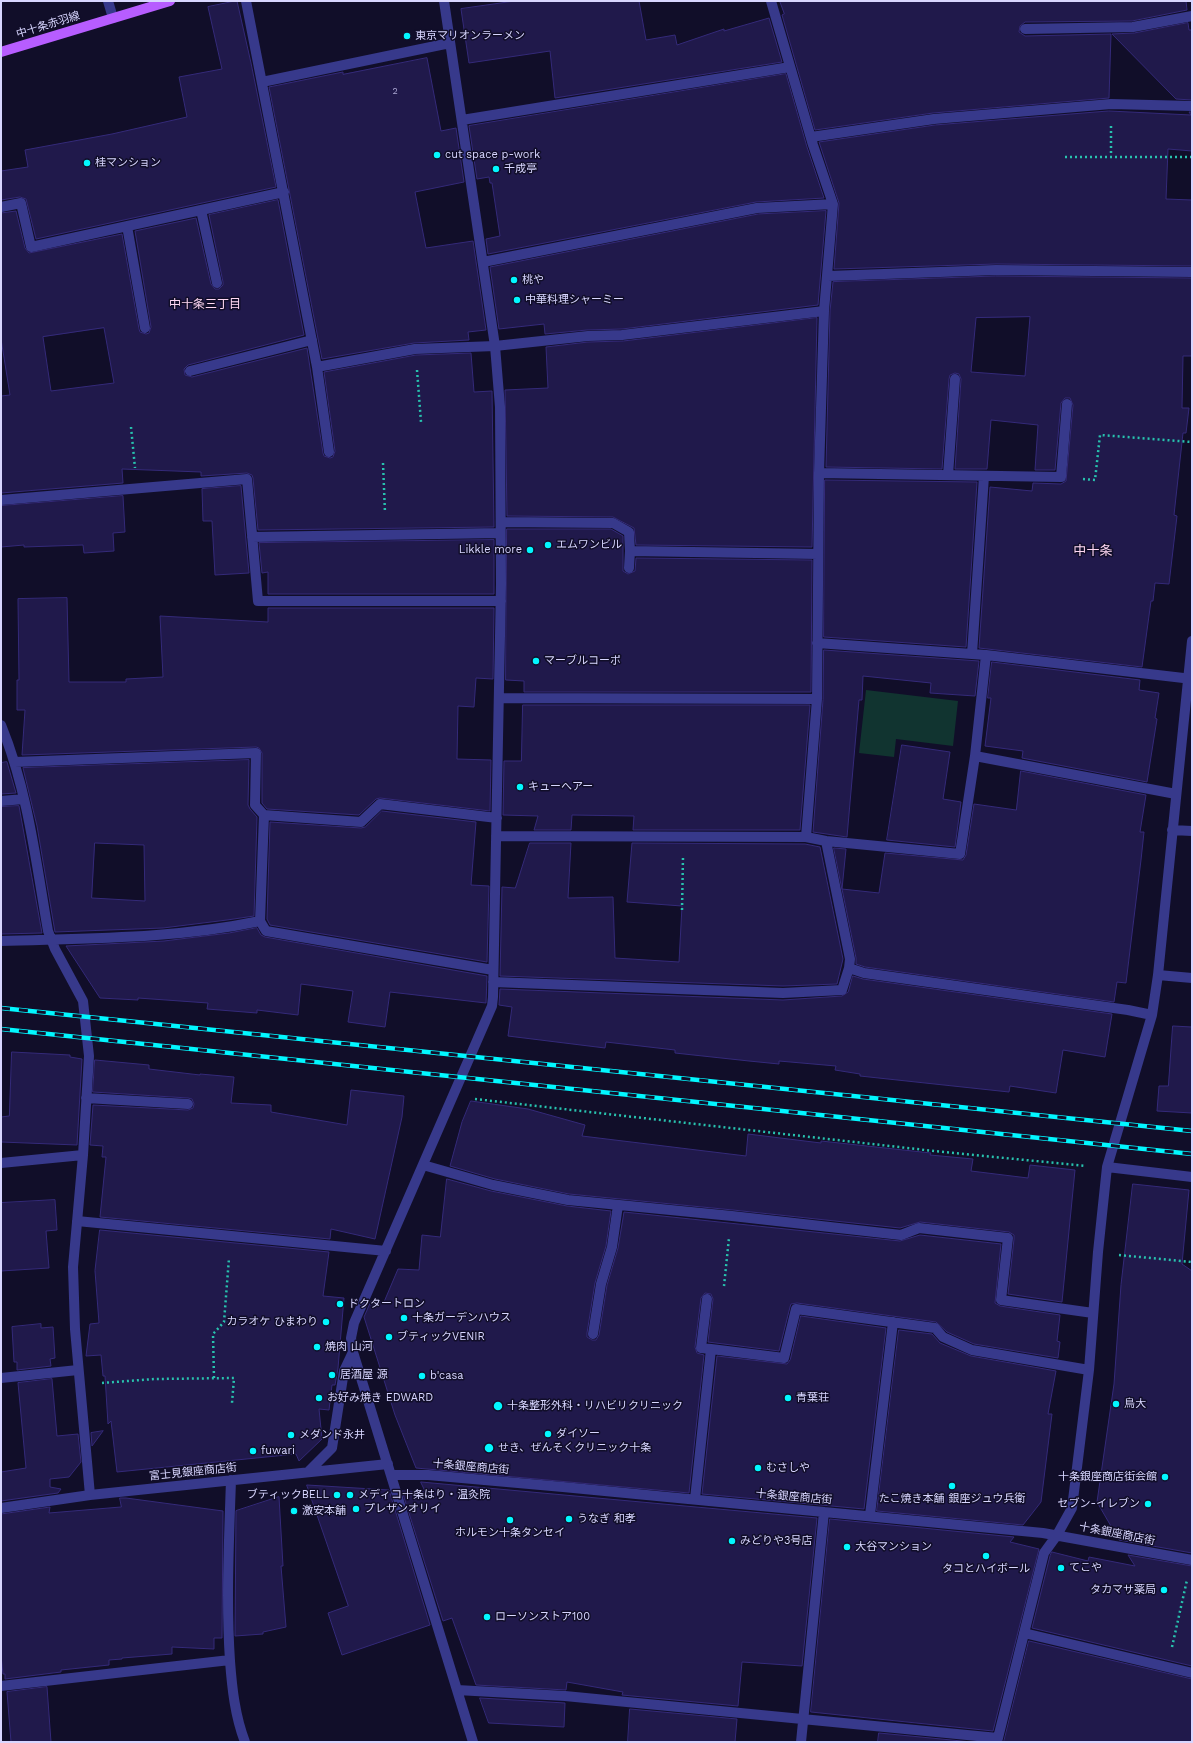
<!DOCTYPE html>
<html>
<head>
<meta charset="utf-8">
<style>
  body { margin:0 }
  #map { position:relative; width:1193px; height:1743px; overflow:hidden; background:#110e29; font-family:"Work Sans",sans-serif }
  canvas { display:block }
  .frame { position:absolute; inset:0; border:2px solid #d8d6ff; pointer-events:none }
</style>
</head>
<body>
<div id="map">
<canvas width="1193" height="1743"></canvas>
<div class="frame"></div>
</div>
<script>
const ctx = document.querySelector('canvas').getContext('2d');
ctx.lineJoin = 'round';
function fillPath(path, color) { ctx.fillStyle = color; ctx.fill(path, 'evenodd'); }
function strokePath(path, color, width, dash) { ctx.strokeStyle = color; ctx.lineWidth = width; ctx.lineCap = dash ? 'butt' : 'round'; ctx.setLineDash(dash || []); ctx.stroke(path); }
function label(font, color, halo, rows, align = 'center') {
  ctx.font = font + ' "Work Sans","Noto Sans JP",sans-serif'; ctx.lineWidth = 3; ctx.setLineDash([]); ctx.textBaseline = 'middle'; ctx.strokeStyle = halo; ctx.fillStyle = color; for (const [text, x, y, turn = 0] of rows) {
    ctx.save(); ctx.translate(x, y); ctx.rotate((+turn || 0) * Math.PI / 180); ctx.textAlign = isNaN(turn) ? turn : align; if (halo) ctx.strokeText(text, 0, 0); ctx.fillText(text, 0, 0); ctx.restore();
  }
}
fillPath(new Path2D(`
  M866,690l92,11 -5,45 -57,-7 -2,18 -35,-4z`), '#113430');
const building = new Path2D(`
  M237,1l14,62 25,124 -240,52 -10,-40 -6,-2 -19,3v-29l27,-4 -3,-17 87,-16 75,-17 -8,-40 43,-8 -14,-62z
  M515,1h124l7,39 29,-5 2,10 47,-16v2l45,-13 13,44 -227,36 -5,-47 -81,12 -8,-54z
  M780,1h406l1,9 -55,11 -107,1 -5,4 -1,6 6,4 86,-2 -2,64 -176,15 -118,17 -33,-115 2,-1z
  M1188,23l1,7h3v70l-16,-1 -64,-65 22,-1z
  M427,58l14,73 15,-3 8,54 -49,10 11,56 47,-7 13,89 -18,2 1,8 -55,3 -92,16 -53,-272 74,-15v2z
  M786,74l21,73 17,51 -68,4 -268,52 -2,-15 14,-3 -8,-53h-2l-1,-6 -12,2 -8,-53z
  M1109,111l82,4 -2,-3h3v39l-24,-2 -2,50 26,1v66l-196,-2 -162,5 5,-66 -20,-61 116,-17z
  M278,200l26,135 -116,30 -4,4 1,6 7,2 115,-29 16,105 1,3 6,2 3,-1 2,-6 -11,-79 92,-17 55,-2 3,39 18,-1 2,136 -236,3 -5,-52 -1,-3 -5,-2 -46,3v-4l-79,-3 1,14 -122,10v-97l9,-1 -9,-56v-126l15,-2 9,37 4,5 93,-19 17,95 1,3 6,2 3,-1 2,-6 -16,-96 61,-13 15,66 4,5h4l4,-4v-3l-14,-67zM104,328l10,55 -63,8 -8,-54z
  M826,211l-8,94 -196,24 -35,1 -42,4 -1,-10 -45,5 -9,-62 268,-53z
  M996,276l196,2v78h-9l-1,52h7l-3,25h-3l-9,82 3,1 -8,68 -14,-1 -2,18h-2l-9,66 -163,-19 11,-161 42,4 1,-8 28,1 5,-3 7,-76 -3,-7h-5l-4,5 -6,67h-20l3,-45 -47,-5 -4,49h-32l6,-90 -2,-5 -4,-1 -5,2 -1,4 -7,90 -116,-2 4,-156 3,-29zM1030,317l-5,59 -54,-4 5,-54z
  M817,318l-5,229 -176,-2 -2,-17 -21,-11 -106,-1 -2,-126 43,-2 -2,-41 42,-5 35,-1z
  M825,480l152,2 -11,165 -142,-10z
  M241,486l8,87 -34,2 -3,-54h-9l-1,-32z
  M123,496l2,36 -12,1 1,18 -30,2 -1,-8 -59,2v-2l-23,2v-41z
  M507,529h104l12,7v35l5,3 7,-3 1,-13 176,2 -1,132h-287v-11l-18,-1z
  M494,540v54h-226v-22l-6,1 -3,-30z
  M67,598l2,84h57v-3l37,-2 -3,-61 108,6v-14h226l-1,71 -17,-1 -2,29 -16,-1 -1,53 34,1 -1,51 -110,-13 -4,1 -17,16 -92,-6 -5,-6v-50l-3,-5 -3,-1 -234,8 3,-45h-8v-30h2l-1,-81z
  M824,650l155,11 -4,35 -45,-3 1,-10 -68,-7 -1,24h-3l-12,137 -34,-5 10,-132z
  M992,662l148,18 -1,10 20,3 -4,25 2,1 -10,63 -125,-24 1,-7 -38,-5 6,-48h-3z
  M523,705h287l-10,125h-167l1,-14 -62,-1 -1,15h-37l4,-14 -35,-1 1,-54h17z
  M902,745l48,7 -7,47 18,3 -6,45 -68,-7z
  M249,760l-1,45 2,4 7,8 -3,99 -27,4 -64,8 -108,4 -18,-106 -14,-58zM95,843l49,2 1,56 -53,-3z
  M7,762l9,31 -15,1v-31z
  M1021,771l125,24 -6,37h4l-3,28 -15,123 -9,-1 -3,20 -249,-35 -9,-3v-6l-14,-69 37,4 6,-40 78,7 3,-5 8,-51 42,6z
  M19,806l23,127 -41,1v-127z
  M382,811l94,11 -5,63 18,1 -2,76 -217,-37 -3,-6 3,-97 91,6 4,-1z
  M530,843h41l-3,55 45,-1 2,61 64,4 3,-56 -55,-4 5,-59 173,1 15,3 23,112 -6,25 -54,2 -283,-10 2,-89 13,1z
  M834,848l12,1 -4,40z
  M257,928l4,7 4,2 222,39 -1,27 -96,-11 -5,35 -37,-5 5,-31 -52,-7 -3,31 -41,-5v3l-50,-4 1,-6 -70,-5v2l-38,-2 -34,-52 98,-5 65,-8z
  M853,976l10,3 249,35 -7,43 -42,-7 -7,43 -46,-7 -1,6 -149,-16v-2l-25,-4 1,-4 -57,-5v3l-30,-3 -74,-8v-3l-69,-8 -1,6 -97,-12 4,-29 -13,-2 1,-16 283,11 59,-4 6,-4z
  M1173,1026l19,1v86l-35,-2 2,-25h9z
  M12,1052l58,3v2l12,2 -5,86 -76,-3v-25l8,-1z
  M95,1060l54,5v4l51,6v-1l34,3 -3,26 40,2v7l76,13 4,-35 53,6 -2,21 -27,122 -44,-10 -1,10 -230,-22 6,-60h-4l1,-11 -13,-1 3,-40 95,5 5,-2 1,-4 -2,-5 -4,-1 -95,-6z
  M471,1101l57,8 57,16 -3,11 164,20 2,-22 73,9v-2l110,12 -1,2 43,4 -2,12 57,7 2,-13 45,5 -13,132 -54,-8 6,-55v-4l-5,-3 -89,-10 -20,6 -167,-18 -164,-16 -74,-15 -45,-13 12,-44z
  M447,1179l44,12 76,15 44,5 -5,35 -11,37 -8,50v4l5,3h4l3,-5 8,-50 11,-37 6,-36 276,29 20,-6 81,9 -6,59 5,3 60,9 -3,26 3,1 -2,16 -84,-14 -27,-12 -11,-10 -139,-19 -6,1 -1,3 -11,44 -71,-9 5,-43 -2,-5 -6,-1 -4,5 -6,49 2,6 7,2 -15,138 -273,-25 -21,-53 -31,-98 7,-16 13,1 14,-33 21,1 3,-35 18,2z
  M1133,1184l56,6 -7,74 10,7v282l-73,-13 -22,-38 17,-118 7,-99z
  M55,1200l2,30 -11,1 3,37 -48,3v-68z
  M100,1230l229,22 -6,44 21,2 -6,70 -3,17h-3l-3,25 -10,-1 3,30 -23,22 -3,-7 -179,18 -6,-51 -3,3 -3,-48h-2l-2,-21 -15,1 4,-32 9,-1 -4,-52z
  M801,1316l85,12 -22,181 -162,-15 15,-138 70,8 3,-4z
  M41,1324v4l12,-1 2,31 -5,1 1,7 -34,4v-8h-3l-2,-35z
  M899,1330l33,4 8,9 31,13 85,15 -8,43h4l-11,88 -18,23 -146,-14z
  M52,1379l5,57 21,-2 3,28 -12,15 -19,2v8l11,2 -3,4 -57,8v-29l25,-4 -8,-85z
  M103,1431l-11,15 -1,-13z
  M421,1482l396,36 -15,148 -60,-4 -4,44 -116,-11 1,-3 -56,-10 -1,8 -90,-5 -24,-67 -9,3 -41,-130 23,1z
  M307,1485l82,5 41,135 -88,30 -14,-42 20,-7z
  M279,1497l4,69h-2l5,61 -23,5v2l-28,2 1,-125z
  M120,1498h6l97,13 -1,127h-8v11l-42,-2v7l-50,4v1l-13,1v5l-48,5v2l-56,7v-5h-2l-2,-18v-142l49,-7 -1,6 72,-6z
  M830,1519l184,18 -4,5 29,7 -46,182 -182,-19z
  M1052,1552l36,9 1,-4 46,9 -7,-11 64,11v100l-160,-38 18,-72z
  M1029,1641l163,38v63h-188z
  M47,1687l4,55h-40l-4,-50z
  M480,1698l85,5 -1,24 -75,-4z
  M630,1709l107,10 -2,23h-107z
  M879,1733l93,9h-94z`);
fillPath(building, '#20194b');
strokePath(building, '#342a79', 1);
strokePath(new Path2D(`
  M1111,126v30
  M1065,157h127
  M417,370l4,52
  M131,427l4,41
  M383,463l2,50
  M1083,479l12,1 5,-45 92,7
  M682,910l1,-53
  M475,1099l459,52 152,15
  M1119,1255l73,7
  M724,1286l5,-48
  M214,1378l-1,-44 11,-12 5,-64
  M102,1383l52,-4 80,-1 -2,25
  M1172,1647l15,-67`), '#28c2ae', 2.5, [2, 3]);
strokePath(new Path2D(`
  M108,1l5,17
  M246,1l71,366 12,85
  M444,1l51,345 5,61 1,177 -8,413 -1,9 -10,23 -128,294 -3,15 2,14 120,390
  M771,1l42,144 20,59 -9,107 -5,162 -2,226 -11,138
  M1025,29l108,-2 59,-11
  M262,82l188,-39
  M462,120l328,-53
  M811,137l123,-18 177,-15 81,2
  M1,207l20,-4 10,44 253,-55
  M201,210l16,73
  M127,226l18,102
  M483,262l274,-54 76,-4
  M828,276l168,-6 196,2
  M317,367l98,-18 80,-3 93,-10 34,-1 202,-24
  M190,371l122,-31
  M819,473l242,4 6,-73
  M948,475l7,-96
  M1,500l246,-21 11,122h243
  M501,522l112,1 16,9 1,19 188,3
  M252,537l248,-4
  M629,568l1,-17
  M817,643l169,12 206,24
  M972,654l12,-178
  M499,698l318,1
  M1,725c27,66 35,137 47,206l7,18 28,52 6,55 -6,99 -10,112 2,62 15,166
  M975,756l201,38
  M15,762l241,-9 -1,52 9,10
  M1,801l23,-2
  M1172,830l20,1
  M496,836l310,1 20,4 134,13 15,-98 11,-101
  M826,841l24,118 -1,9 15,5 264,37 24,5
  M1,941c86,-3 174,-2 259,-20
  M493,970l-227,-39 -6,-10 4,-106 97,7 19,-18 117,14
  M1158,975l34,3
  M493,982l290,11 59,-3 7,-22
  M86,1098l102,6
  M1,1163l82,-8
  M423,1165l70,20 75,15 164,16 169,19 18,-7 89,10 -7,62 92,13
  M1107,1167l85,10
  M77,1221l309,30
  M593,1334l8,-50 11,-37 6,-42
  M711,1349l73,9 12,-49 139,19 8,9 29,13 117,20
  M1,1378l77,-8
  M308,1472l24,-24 12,-77 9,-19
  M391,1475h37l135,12 480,46 149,27
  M231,1480c-2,60 -5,121 -1,181 2,27 5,55 15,81
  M695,1499l16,-150 -10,-1 6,-49
  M1,1508l89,-13 298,-31
  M870,1515l23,-193
  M1024,1633l168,40
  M1,1686l229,-26
  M457,1690l108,6 433,42
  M801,1742l23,-230
  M997,1742l47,-189 13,-18 15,-27 17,-138 9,-118 9,-85 45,-152 6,-40 34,-334`), '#37398b', 10);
strokePath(new Path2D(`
  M1,52l169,-51`), '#b75dff', 10);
const rail = new Path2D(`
  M1,1008l1191,123
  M1,1029l1191,125`);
strokePath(rail, '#02f7ff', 4.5);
strokePath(rail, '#110e29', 3, [9]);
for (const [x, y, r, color] of [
  [407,36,4,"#02f7ff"],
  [437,155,4,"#02f7ff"],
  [87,163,4,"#02f7ff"],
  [496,169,4,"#02f7ff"],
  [514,280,4,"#02f7ff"],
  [517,300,4,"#02f7ff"],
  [548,545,4,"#02f7ff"],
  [530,550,4,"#02f7ff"],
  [536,661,4,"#02f7ff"],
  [520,787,4,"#02f7ff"],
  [340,1304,4,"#02f7ff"],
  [404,1318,4,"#02f7ff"],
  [326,1322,4,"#02f7ff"],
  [389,1337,4,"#02f7ff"],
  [317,1347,4,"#02f7ff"],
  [332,1375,4,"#02f7ff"],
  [422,1376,4,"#02f7ff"],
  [319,1398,4,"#02f7ff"],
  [788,1398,4,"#02f7ff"],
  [1116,1404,4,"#02f7ff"],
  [498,1406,5,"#02f7ff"],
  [548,1434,4,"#02f7ff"],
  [291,1435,4,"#02f7ff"],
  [489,1448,5,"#02f7ff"],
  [253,1451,4,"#02f7ff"],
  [758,1468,4,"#02f7ff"],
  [1165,1477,4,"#02f7ff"],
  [952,1486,4,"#02f7ff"],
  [337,1495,4,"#02f7ff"],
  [350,1495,4,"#02f7ff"],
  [1148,1504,4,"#02f7ff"],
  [356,1509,4,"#02f7ff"],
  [294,1511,4,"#02f7ff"],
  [569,1519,4,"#02f7ff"],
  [510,1520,4,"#02f7ff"],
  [732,1541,4,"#02f7ff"],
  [847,1547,4,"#02f7ff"],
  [986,1556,4,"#02f7ff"],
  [1061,1568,4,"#02f7ff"],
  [1164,1590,4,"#02f7ff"],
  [487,1617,4,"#02f7ff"]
]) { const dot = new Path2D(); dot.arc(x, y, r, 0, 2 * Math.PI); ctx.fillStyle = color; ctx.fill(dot); strokePath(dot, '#110e29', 1.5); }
label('9px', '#aaa7d2', null, [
  ["2",395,91]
]);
label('11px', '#d8d6ff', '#110e29', [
  ["中十条赤羽線",48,25,-17],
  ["十条銀座商店街",471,1467,5],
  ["富士見銀座商店街",193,1472,-6],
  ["十条銀座商店街",794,1497,5],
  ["十条銀座商店街",1117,1534,11]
]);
label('11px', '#d8d6ff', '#110e29', [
  ["東京マリオンラーメン",415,36],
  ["cut space p-work",445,155],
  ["桂マンション",95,163],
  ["千成亭",504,169],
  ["桃や",522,280],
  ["中華料理シャーミー",525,300],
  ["エムワンビル",556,545],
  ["Likkle more",522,550,"right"],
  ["マーブルコーポ",544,661],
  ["キューへアー",528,787],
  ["ドクタートロン",348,1304],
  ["十条ガーデンハウス",412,1318],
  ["カラオケ ひまわり",318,1322,"right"],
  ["ブティックVENIR",397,1337],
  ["焼肉 山河",325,1347],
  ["居酒屋 源",340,1375],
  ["b'casa",430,1376],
  ["お好み焼き EDWARD",327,1398],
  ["青葉荘",796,1398],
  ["鳥大",1124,1404],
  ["十条整形外科・リハビリクリニック",507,1406],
  ["ダイソー",556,1434],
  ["メダンド永井",299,1435],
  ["せき、ぜんそくクリニック十条",498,1448],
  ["fuwari",261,1451],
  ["むさしや",766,1468],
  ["十条銀座商店街会館",1157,1477,"right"],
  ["ブティックBELL",329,1495,"right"],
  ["メディコ十条はり・温灸院",358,1495],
  ["たこ焼き本舗 銀座ジュウ兵衛",952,1499,"center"],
  ["セブン-イレブン",1140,1504,"right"],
  ["プレザンオリイ",364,1509],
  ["激安本舗",302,1511],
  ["うなぎ 和孝",577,1519],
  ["ホルモン十条タンセイ",510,1533,"center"],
  ["みどりや3号店",740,1541],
  ["大谷マンション",855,1547],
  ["てこや",1069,1568],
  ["タコとハイボール",986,1569,"center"],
  ["タカマサ薬局",1156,1590,"right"],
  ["ローソンストア100",495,1617]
], 'left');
label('12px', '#ffd8f4', '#110e29', [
  ["中十条三丁目",205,304]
]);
label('13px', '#ffd8f4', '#110e29', [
  ["中十条",1093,551]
]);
</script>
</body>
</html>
